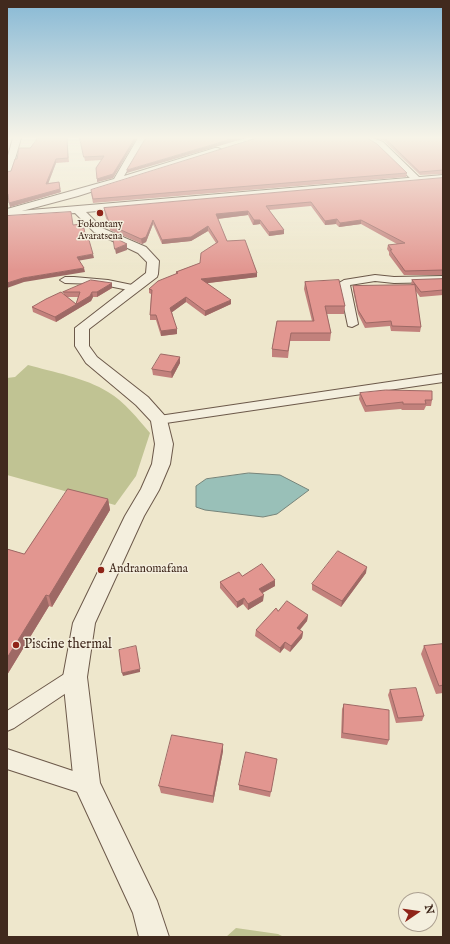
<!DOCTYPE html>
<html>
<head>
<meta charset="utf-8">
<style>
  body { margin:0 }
  #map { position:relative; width:450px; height:944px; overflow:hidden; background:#eee7cc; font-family:"IM FELL English",serif }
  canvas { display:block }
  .frame { position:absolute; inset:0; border:8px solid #412a1e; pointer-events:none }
  .north { position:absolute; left:398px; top:892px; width:40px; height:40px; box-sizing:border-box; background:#f4efde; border:1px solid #aca091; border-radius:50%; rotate:77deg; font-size:11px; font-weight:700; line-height:16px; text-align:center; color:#412a1e }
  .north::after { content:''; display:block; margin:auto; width:14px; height:18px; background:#8f2418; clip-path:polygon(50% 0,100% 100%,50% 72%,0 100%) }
</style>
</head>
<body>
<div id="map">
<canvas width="450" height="944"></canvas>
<div class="frame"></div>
<div class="north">N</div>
</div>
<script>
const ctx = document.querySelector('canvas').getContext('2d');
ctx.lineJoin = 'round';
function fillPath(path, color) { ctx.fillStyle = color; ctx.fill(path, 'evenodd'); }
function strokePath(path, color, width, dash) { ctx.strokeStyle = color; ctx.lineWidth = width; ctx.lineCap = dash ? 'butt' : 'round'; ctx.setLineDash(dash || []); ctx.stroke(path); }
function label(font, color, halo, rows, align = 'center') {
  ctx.font = font + ' "IM FELL English",serif'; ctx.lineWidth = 3; ctx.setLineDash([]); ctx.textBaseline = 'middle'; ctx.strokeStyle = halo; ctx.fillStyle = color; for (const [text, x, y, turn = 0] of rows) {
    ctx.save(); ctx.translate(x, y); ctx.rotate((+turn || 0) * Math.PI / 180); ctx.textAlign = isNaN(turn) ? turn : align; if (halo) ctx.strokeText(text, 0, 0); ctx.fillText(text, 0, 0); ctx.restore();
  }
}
fillPath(new Path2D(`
  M28,365c25,7 58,13 80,27 17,10 29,26 42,41l-14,43 -21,29 -108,-30v-97l8,-1z
  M236,928l42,6 6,3h-58z`), '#c0c393');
const water = new Path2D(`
  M249,473l31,2 29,15 -32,24 -14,3 -58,-7 -9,-3v-21l10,-7z`);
fillPath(water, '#99c0b8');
strokePath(water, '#76847a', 1);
const minor = new Path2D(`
  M13,138h8l-10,35 -4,2v-16z
  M138,138h8l-22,38 91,-28h3l4,2 -144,46 -71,19v-6l107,-30z
  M363,138h10l10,4 37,36v4h-6l-37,-36z
  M375,275l19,2 49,-1v6l-49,1 -19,-2 -25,4 8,39 -6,3 -4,-1 -9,-43 5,-3z
  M74,277l34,3 29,6 1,2 -5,3 -34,-7 -34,-1 -5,-3 5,-3z
  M443,374v8l-284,42 -5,-1 -1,-3 1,-3 5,-1z
  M75,669l6,2 3,6 -3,6 -67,45 -7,3v-20l62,-40z
  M7,749l87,29 3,7 -3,7 -7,3 -80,-26z`);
const tertiary = new Path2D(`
  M443,175v6l-357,31 16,16 44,19 13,14 -1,13 -1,3 -68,52v17l8,11 51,40 17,19 2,4 6,24 -3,20 -11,26 -15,26 -49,107 -8,54 13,106 57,118 12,36h-30l-6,-24 -59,-128 -11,-108 10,-54 52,-107 16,-27 11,-25 3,-20 -4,-23 -15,-16 -50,-42 -11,-17v-18l71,-55 1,-11 -9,-9 -44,-21 -19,-19 -68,5v-6z`);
strokePath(minor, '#6c594a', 2);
strokePath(tertiary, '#6c594a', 2);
fillPath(minor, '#f4efde');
fillPath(tertiary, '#f4efde');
fillPath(new Path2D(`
  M67,138l2,24 -13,1 -8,20 11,-1 2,10 -51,15 -1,-10h-2v-25l4,-1 6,-12 13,-11z
  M80,138h57l-24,40 -16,4 5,-22 -17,1z
  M376,138h67v36l-23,1 -36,-34z
  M407,173l-1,4 -313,26 -2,-10z
  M443,178v97h-39l-15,-20v-3l-2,-3 1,-4 9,-1 -36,-20 -22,3 -3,-3 -11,1 -14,-19 -42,4 15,20v4l-15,2 -9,-12 -7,1 -5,-10 -30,4 9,22 30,36 -50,6 24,21 -26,12 -19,-14 -14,10 5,22 -16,2 -5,-16h-6v-5l1,-21 -2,-1v-4l27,-15v-2l24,-9 16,-20 -8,-12 -17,10 -29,3 -9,-20 -7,18 -4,2 -32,-14 -6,-18v-4z
  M443,279v16l-23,2 -5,-7 6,37 -1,5 -29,-1 -1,-5 -25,2 -7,-14 -5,-24v-4l59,-1 -1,-1 1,-4z
  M305,282l40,24 -1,8h-17l4,19 -1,8h-40l-2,17 -16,-1v-8l5,-28h35l-8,-32z
  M112,288l-15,9h-4l-2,4 -35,21 -23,-10 -1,-5 32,-13 -1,-2zM67,297h11l-2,7z
  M180,357v6l-8,15 -19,-3 -1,-6z
  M360,393l72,7 -1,6h-5l-2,4h-22l-1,-1 -36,3 -6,-13z
  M108,499l2,11 -58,97 -3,-1 -42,69v-126l17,5z
  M366,573l-25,34 -29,-17v-6z
  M242,576l33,10 -13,7 1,8 -15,9 -5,-6 -6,4 -17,-20v-6z
  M278,611l30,4 -1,6 -7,9 3,2 -1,6 -12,14 -6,-4 -4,5 -25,-17 1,-6z
  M443,644v49l-7,1 -15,-40 3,-8z
  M390,690l34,26 -2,5 -26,2 -8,-28z
  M344,704l45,36 -2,5 -46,-7 1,-29z
  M223,744v7l-10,52 -52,-10 -2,-7z
  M277,759l-7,38 -31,-7v-5z`), '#c2817c');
fillPath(new Path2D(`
  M135,138h2l-24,40 -16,4v-3z
  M235,138h11l-119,35v-3z
  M56,159v4l-9,24 -1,-3z
  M60,189l1,3 -51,15 -1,-4z
  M248,211v4l-32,4v-5z
  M337,219l-1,5 -11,1v-4z
  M153,220v4l-7,18 -4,2 -1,-5z
  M254,220h6v4l-7,1z
  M361,220v4l-22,3 1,-4z
  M208,226v5l-17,10 -29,3v-4z
  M284,230v4l-15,2v-4z
  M127,244v6l-11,4 -1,-5z
  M93,254l1,4 -17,3v-4z
  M84,268l1,4 -61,10 -17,6v-5l16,-5z
  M257,273v4l-56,7v-5z
  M112,283v5l-15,9v-5z
  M92,292l1,5 -2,4 -35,21 -1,-5 35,-21z
  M186,297v5l-15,11 -1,-5z
  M231,300v4l-26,12v-5z
  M177,329v5l-16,2v-5z
  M180,357v6l-8,15 -1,-6z
  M108,499l2,11 -58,97 -3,-11z
  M367,567l-1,6 -25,34 1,-6z
  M275,580v6l-16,9v-6z
  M46,595l3,11 -42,69v-17z
  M264,595l-1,6 -15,9v-6z
  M244,598l-1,6 -6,4v-6z
  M308,615l-1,6 -11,13 1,-6z
  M303,632l-1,6 -12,14 1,-6z
  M285,642l-1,6 -4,5v-5z
  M140,669v3l-17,4 -1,-3z
  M223,744v7l-10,52v-7z`), '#9e6965');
const building = new Path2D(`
  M38,138h29l1,20 -12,1 -10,25 13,-2 1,7 -51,14 -1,-9h-1v-22l4,-1 4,-12h2l2,-11h11z
  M80,138h55l-22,36 -16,5 -1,-11 8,-12 -20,1z
  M146,138h89l-108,32z
  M257,138h110l10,6 30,29 -314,26 -2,-9z
  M385,138h58v32l-23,2z
  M443,178v92l-38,1 -15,-21h2l-4,-5 17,-2 -44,-23 -21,3 -3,-4 -12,2 -14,-19 -45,4 18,24 -15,2 -9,-12h-6l-6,-9 -32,3 11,27 18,-1 12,33 -56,6 30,21 -26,11 -19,-14 -16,11 7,21 -16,2 -5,-16h-6l2,-25 -3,-1 9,-8 20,-8 -2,-1 24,-9 1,-10 17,-11 -10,-16 -17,11 -29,3 -9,-20 -7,17 -5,2 -31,-14 -6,-17z
  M71,212l2,13 7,-1 1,4h3l1,6 2,-1 6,21 -16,3 7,11 -61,10 -16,5v-67z
  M113,237l14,7 -12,5z
  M443,279v11l-22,2 -9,-12z
  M91,280l21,3 -15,9h-5l-2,4 -35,21 -23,-10 14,-8 15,-7 15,12 4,-12h-17z
  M339,280l6,26h-20l6,27h-40l-3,18 -16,-2 5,-28h37l-9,-39z
  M415,285l6,42 -29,-1 -1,-5 -25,2 -8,-13 -5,-24z
  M161,354l19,3 -9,15 -19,-3z
  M386,390l46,1v9h-7l1,4h-23v-2l-37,4 -6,-13z
  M68,489l40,10 -59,97 -3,-1 -39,63v-109l17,5z
  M338,551l29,16 -25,34 -30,-17z
  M262,564l13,16 -16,9 5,6 -16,9 -4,-6 -7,4 -17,-20 19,-10 3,4z
  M287,601l21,14 -11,13 6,4 -12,14 -6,-4 -5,6 -24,-18 20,-22 2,3z
  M443,644v41l-4,1 -15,-40z
  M136,646l4,23 -18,4 -3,-23z
  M416,688l8,28 -26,2 -8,-28z
  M344,704l45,6v30l-46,-7z
  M172,735l51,9 -10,52 -54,-10z
  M246,752l31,7 -6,33 -32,-7z`);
fillPath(building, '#e29690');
strokePath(building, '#9e6965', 1);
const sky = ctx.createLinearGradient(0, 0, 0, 270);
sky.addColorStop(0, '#88b9d5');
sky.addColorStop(0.51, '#f7f4e8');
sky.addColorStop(1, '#f7f4e800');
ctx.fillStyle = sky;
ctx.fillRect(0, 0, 450, 270);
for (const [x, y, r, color] of [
  [100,213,4,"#8f2418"],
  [101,570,4,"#8f2418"],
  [16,645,4,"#8f2418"]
]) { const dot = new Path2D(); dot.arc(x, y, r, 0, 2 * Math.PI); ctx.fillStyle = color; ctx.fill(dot); strokePath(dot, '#f4efde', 1.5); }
label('10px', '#412a1e', '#f4efde', [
  ["Fokontany",100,225],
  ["Avaratsena",100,237]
]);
label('12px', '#412a1e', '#f4efde', [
  ["Andranomafana",109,570]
], 'left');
label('14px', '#412a1e', '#f4efde', [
  ["Piscine thermal",24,645]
], 'left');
</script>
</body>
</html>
